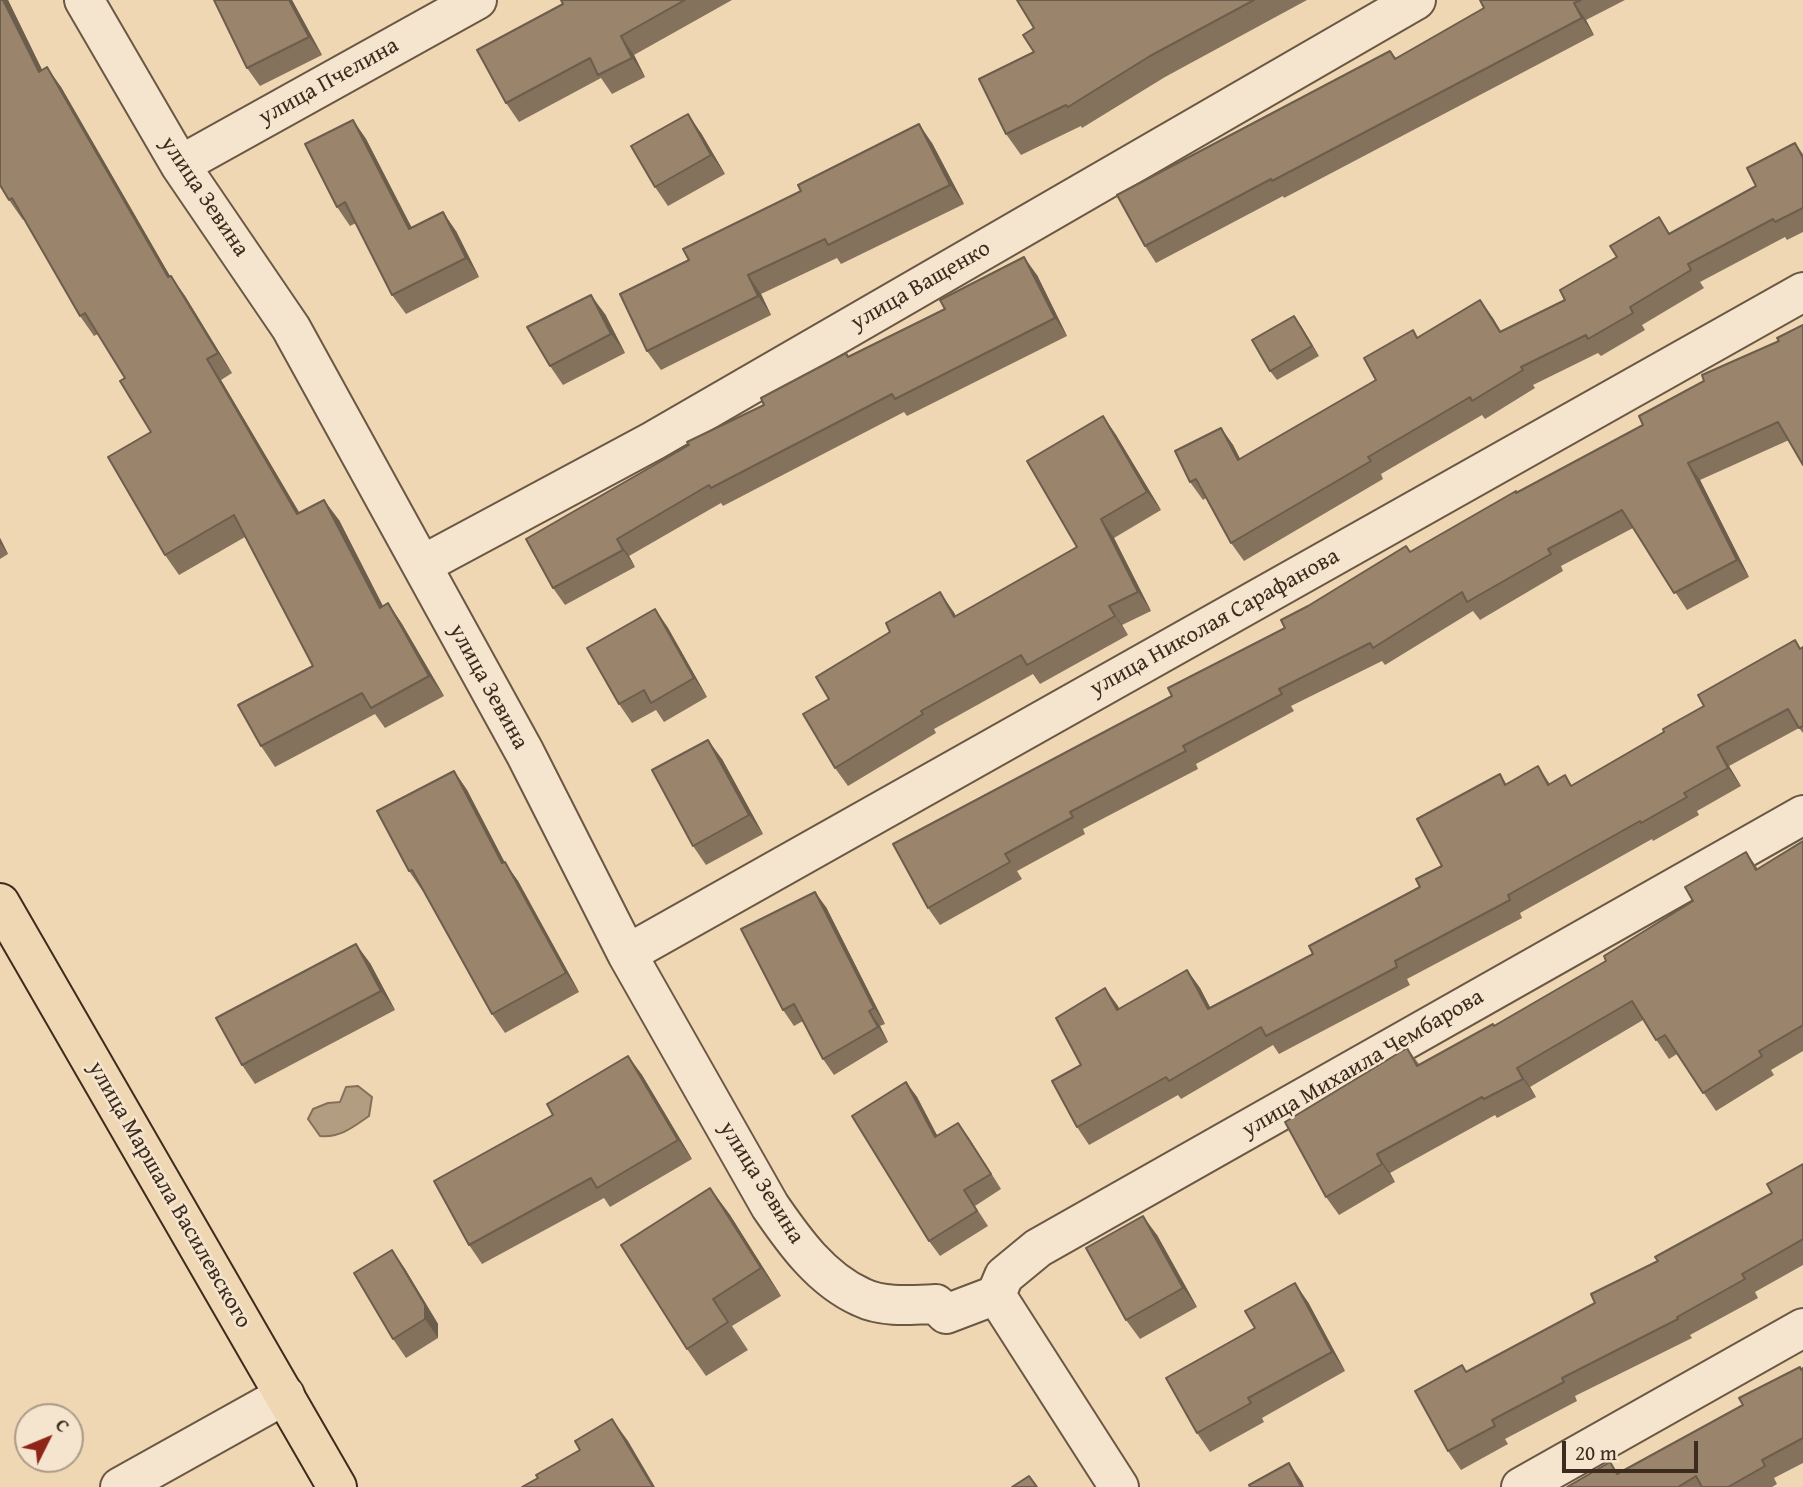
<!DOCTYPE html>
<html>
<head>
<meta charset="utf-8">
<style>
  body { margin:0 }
  #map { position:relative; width:1803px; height:1487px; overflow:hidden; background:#f0d7b4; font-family:"Gentium Book Plus",serif }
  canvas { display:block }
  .north { position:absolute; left:14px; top:1403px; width:70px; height:70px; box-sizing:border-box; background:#f5e5ce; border:2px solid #ab9b88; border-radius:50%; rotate:47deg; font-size:19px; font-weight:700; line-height:28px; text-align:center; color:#3d2c1e }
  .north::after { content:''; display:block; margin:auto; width:24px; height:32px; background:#8f2418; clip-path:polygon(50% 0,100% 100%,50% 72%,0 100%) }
  .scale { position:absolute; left:1562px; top:1441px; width:136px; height:32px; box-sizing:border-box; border:4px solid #3d2c1e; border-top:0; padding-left:9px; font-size:21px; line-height:24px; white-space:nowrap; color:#3d2c1e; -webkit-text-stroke:5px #f5e5ce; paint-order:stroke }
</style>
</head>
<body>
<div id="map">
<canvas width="1803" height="1487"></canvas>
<div class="north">С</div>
<div class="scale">20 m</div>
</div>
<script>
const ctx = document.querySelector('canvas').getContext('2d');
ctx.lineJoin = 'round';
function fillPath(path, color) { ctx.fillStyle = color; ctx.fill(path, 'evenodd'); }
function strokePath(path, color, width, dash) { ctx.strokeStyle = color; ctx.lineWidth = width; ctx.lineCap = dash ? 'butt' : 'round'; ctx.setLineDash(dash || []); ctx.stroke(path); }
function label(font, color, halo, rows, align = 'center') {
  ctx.font = font + ' "Gentium Book Plus",serif'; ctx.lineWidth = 5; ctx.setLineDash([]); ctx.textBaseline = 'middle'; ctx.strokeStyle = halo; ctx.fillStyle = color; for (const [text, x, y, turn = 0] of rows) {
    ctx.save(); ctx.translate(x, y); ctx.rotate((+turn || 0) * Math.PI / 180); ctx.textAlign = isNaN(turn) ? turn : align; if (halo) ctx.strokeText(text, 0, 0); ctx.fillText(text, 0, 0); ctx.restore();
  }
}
const water = new Path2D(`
  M358,1086l14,11 -3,19c-16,11 -29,22 -49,20l-12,-17 5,-10 15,-6 12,-1 6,-15z`);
fillPath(water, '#b39d81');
strokePath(water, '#847059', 2);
const minor = new Path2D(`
  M84,0l96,165 111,163 234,425 102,201 143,252c24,35 51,73 91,91 22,11 51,8 75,7l10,10 50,-19 8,-19 34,-28 765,-433
  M180,165l297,-165
  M422,565l231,-124 763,-441
  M627,954l1176,-662
  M996,1295l123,192
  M120,1487l165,-92
  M1521,1487l282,-159`);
const major = new Path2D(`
  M0,903l337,584`);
strokePath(minor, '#6a5744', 42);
strokePath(major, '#3d2c1e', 42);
strokePath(minor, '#f5e5ce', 38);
strokePath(major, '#f0d7b4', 38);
fillPath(new Path2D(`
  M0,0h8l34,70 19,17 109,189 15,20 47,77 -11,7 78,133 40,7 44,86 5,-3 14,21 42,72 -59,32 -10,-14 -100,53 -14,-21 52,-80 -68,-129 -66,38 -14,-20 -14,-123 -26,-54 -27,-44 -4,2 -14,-20 -56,-97 -1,1 -14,-20z
  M214,0h78l30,55 -62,31 -13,-18z
  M561,0h171l-98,55 11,22 -33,17 -11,-16 -82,44 -13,-19 57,-99z
  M1017,0h290l-142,77 -83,51 -1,-2 -60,29 -15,-21 28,-82v-24z
  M1480,0h145l-39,20 8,15 -310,163 -1,-2 -127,67 -11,-17 245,-195 6,7 88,-50z
  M353,120l13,19 46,89 44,3 23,46 -73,37 -14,-19 -36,-72 -6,3 -13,-19z
  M701,133l24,41 -57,32 -13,-19z
  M932,143l32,61 -123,60 -4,-6 -76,36 10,21 -110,55 -14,-19 -27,-57z
  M1795,143l8,11v78l-16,8 -2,-3 -85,45 4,6 -62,37 3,5 -44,26 -3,-3 -65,32 2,3 -50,31 -3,-4 -101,59 2,5 -139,82 -13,-18 -25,-45 -3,2 -13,-18 31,-54 12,17 7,14 136,-79 42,-42 62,-38 21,32 64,-32 106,-67 85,-47z
  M1037,275l30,61 -160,80 -3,-4 -181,94 -2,-3 -92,53 6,11 -70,38 -12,-17 136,-143 75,-40 85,-48z
  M605,314l20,39 -62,32 -13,-19z
  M1803,325l-14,115 -89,40 49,97 -62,33 -54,-82 -72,38 2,5 -83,49 -7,-9 -88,54 -3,-4 -91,45 3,5 -98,53 2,5 -115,60 2,5 -68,37 5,8 -82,46 -12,-17 244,-212 238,-144 107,-59 126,-68z
  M1301,326l18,30 -42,24 -7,-9z
  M1103,416l13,19 45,75 -47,28 37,73 -29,14 6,10 -88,49 -7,-10 -99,55 2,4 -88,53 -13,-18 -6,-69 124,-88 3,5 121,-69z
  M0,538l8,16 -8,5z
  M655,609l13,19 39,69 -43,25 -8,-12 -24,13 -13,-19z
  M1803,647v86l-4,-5 -70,38 12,20 -44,25 2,4 -46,26 -1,-2 -132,74 2,5 -115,61 3,6 -131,69 -6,-9 -92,54 -3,-4 -89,50 -12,-18 4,-62 38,-56 68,-39 13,18 10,19 103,-53 107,-67 22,-21 58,-92 7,11 31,-19 12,18 22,1 92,-53 40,-26z
  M722,759l41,75 -57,31 -13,-19z
  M454,771l13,19 38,73 13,18 61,111 -74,41 -13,-19 -69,-124h-1l-13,-19z
  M1803,841v210l-32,19 3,5 -58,36 -39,-57 -8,5 -26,-39 -113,67 6,10 -39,21 -2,-3 -105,58 5,9 -56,33 -13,-18 81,-149 12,16 75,-38 112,-65 87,-60 53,-49 12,17z
  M826,907l59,117 -5,2 8,16 -54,33 -11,-16 -20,-38 -9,5 -11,-16z
  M370,963l25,47 -140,74 -13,-19z
  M628,1056l14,19 50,84 -82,48 -6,-9 -122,66 -13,-19 84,-130z
  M906,1082l11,15 20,39 21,-13 43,66 -26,17 13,20 -48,30 -11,-15z
  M1803,1164v101l-48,27 3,6 -68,37 2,3 -117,58 2,5 -72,38 3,5 -47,26 -13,-19 19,-79 128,-69 63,-42 114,-68z
  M710,1188l20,27 51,81 -49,30 16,24 -42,26 -19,-27z
  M1157,1235l40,72 -57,32 -14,-19z
  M392,1250l13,19 33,55v14l-32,20 -13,-19z
  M1308,1302l37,69 -83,47 2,4 -54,30 -13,-19z
  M1803,1368v95l-29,15 3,6 -5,3h-205l43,-25 8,12 125,-69z`), '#84725d');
fillPath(new Path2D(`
  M3,0h5l45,92 -14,-20z
  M289,0h3l30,55 -13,-18z
  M1574,3l12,17 8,15 -12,-17z
  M621,36l13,19 11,22 -13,-19z
  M47,67l14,20 121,210 -14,-20z
  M688,114l13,19 24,41 -14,-19z
  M353,120l13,19 56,109 -13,-19z
  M919,124l13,19 32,61 -14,-19z
  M443,212l13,19 23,46 -13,-19z
  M1024,257l13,18 30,61 -12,-18z
  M748,275l13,19 10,21 -13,-19z
  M171,276l14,20 47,77 -14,-20z
  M591,295l14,19 20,39 -14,-19z
  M1480,300l13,18 19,32 -12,-18z
  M1294,316l7,10 18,30 -7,-10z
  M207,359l14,21 91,154 -15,-20z
  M1103,416l13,19 45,75 -14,-18z
  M1221,428l12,17 17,33 -12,-18z
  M1688,463l12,17 49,97 -12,-17z
  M324,500l15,20 55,108 -14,-20z
  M1101,519l13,19 37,73 -13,-19z
  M0,538l8,16 -8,-11z
  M617,539l12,17 6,11 -12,-17z
  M940,592l13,19 14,24 -13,-18z
  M388,603l14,21 42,72 -15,-20z
  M1109,606l13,19 6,10 -13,-19z
  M655,609l13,19 39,69 -13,-19z
  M708,740l14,19 41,75 -14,-19z
  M1717,747l12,19 12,20 -13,-18z
  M454,771l13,19 38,73 13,18 61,111 -13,-19 -64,-110z
  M815,892l11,15 59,117 -11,-16z
  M356,944l14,19 25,47 -14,-19z
  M1187,970l13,18 20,39 -12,-18z
  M1105,988l13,18 11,22 -12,-18z
  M869,1011l11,15 8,16 -10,-15z
  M628,1056l14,19 50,84 -14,-19z
  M1517,1068l13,19 6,10 -13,-18z
  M906,1082l11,15 29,55 -11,-15z
  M958,1123l11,15 32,51 -10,-15z
  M1377,1154l13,19 5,9 -13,-18z
  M710,1188l20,27 51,81 -20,-28z
  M1143,1216l14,19 40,72 -14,-19z
  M392,1250l13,19 33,55v14l-13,-19z
  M1295,1283l13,19 37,69 -13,-19z
  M612,1419l16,22 27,46h-2z
  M1289,1463l13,19 2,5h-3z`), '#6c5d4c');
const building = new Path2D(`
  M0,0h3l36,72 8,-5 121,210 3,-1 47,77 -11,6 90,155 27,-14 56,108 8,-5 41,73 -58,32 -9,-15 -101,53 -23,-41 75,-39 -79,-151 -69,40 -57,-98 43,-25 -31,-51 5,-3 -40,-65 -5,3 -68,-118 -3,2 -9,-15z
  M214,0h75l20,37 -62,31z
  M561,0h124l-64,36 11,22 -34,17 -8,-17 -84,45 -29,-53 86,-46z
  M1017,0h237l-104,56 -82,51 -2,-2 -60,29 -27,-55 55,-27 -11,-17 11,-7z
  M1480,0h101l-7,3 8,15 -310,163 -1,-2 -126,67 -28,-51 273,-144 5,8 89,-51z
  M688,114l23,41 -56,32 -24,-41z
  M353,120l56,109 34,-17 23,46 -74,37 -47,-93 -8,5 -32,-63z
  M919,124l31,61 -122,60 -3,-6 -77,36 10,21 -111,55 -27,-57 69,-34 -6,-11 118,-58 -3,-6z
  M1795,143l8,15v50l-28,14 -2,-3 -85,45 3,6 -61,37 3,6 -45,26 -2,-4 -65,32 2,3 -51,31 -2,-4 -102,60 3,4 -140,82 -35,-64 -6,3 -15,-31 46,-23 17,32 138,-80 -12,-22 49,-28 4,8 63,-38 20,32 65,-32 -5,-10 57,-33 -7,-11 49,-29 10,17 87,-48 -9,-18z
  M1024,257l31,61 -160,81 -3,-5 -181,94 -2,-3 -92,54 6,11 -70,38 -27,-49 163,-94 -2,-3 77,-37 -3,-7 85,-45 2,4 97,-48 -5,-9z
  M591,295l20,39 -61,32 -23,-39z
  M1294,316l18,30 -42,25 -18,-31z
  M1803,325v140l-25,-43 -90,41 49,97 -63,33 -52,-83 -74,39 3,5 -84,48 -5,-10 -89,56 -3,-5 -91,46 3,5 -99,52 3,5 -116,61 3,5 -68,37 5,8 -82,46 -35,-64 279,-148 -4,-8 117,-60 -4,-8 27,-14 98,-60 4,6 106,-61v2l127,-68 -4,-9 65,-35 -2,-6 77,-34 -2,-3z
  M1103,416l44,76 -46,27 37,73 -29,14 6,10 -88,49 -6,-10 -100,56 2,3 -88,54 -32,-54 26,-15 -13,-22 74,-45 -4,-9 54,-31 14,25 123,-70 -50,-86z
  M655,609l39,69 -43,25 -7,-13 -25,14 -32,-56z
  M1795,640l5,9 3,-2v79l-4,2 -11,-19 -71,38 11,21 -44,25 3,4 -46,26 -1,-2 -132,74 2,5 -115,61 2,6 -131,69 -5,-9 -92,54 -3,-4 -89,50 -25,-46 29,-16 -25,-47 49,-30 12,22 70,-40 21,39 105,-55 -4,-8 111,-59 -4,-8 26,-13 -25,-47 83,-45 5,11 33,-19 10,19 17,-10 6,11 93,-54 -1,-3 41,-23 -6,-11z
  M708,740l41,75 -56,31 -41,-76z
  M454,771l48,92 3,-1 61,111 -74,41 -80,-144 -3,1 -32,-60z
  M1803,841v184l-44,26 3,5 -59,37 -38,-58 -9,5 -24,-39 -115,67 6,11 -39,20 -2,-2 -105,57 5,10 -56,33 -41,-75 122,-74 10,18 76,-42 1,2 112,-65 -2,-5 89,-55 -8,-14 61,-35 10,18z
  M815,892l59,116 -5,3 9,16 -55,32 -29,-55 -11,6 -42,-81z
  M356,944l25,47 -139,74 -26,-47z
  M628,1056l50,84 -81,48 -6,-10 -122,67 -35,-64 119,-66 -6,-11z
  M906,1082l29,55 23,-14 33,51 -27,16 13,21 -48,30 -77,-125z
  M1803,1164v75l-61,35 3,5 -68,38 1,2 -116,59 2,4 -72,38 3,6 -47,25 -33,-60 47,-26 4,7 129,-69 -4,-9 67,-33 -3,-4 117,-64 -5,-9z
  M710,1188l51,80 -48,31 15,23 -41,27 -66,-104z
  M1143,1216l40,72 -57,32 -40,-72z
  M392,1250l33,55v14l-32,20 -39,-66z
  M1295,1283l37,69 -84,46 3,5 -54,30 -31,-55 89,-50 -10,-17z
  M1800,1367l1,3 2,-2v70l-41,22 3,6 -37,21h-26l-6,-11 -18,11h-111l43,-25 7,12 126,-69 -4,-7z
  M612,1419l41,68h-131l16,-9 -2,-3 44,-25 -5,-9z
  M1289,1463l12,24h-51l-1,-2z
  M1029,1476l8,11h-25z`);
fillPath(building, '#9a856c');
strokePath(building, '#6c5d4c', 2);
label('23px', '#3d2c1e', '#f5e5ce', [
  ["улица Пчелина",329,82,-29],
  ["улица Зевина",204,197,56],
  ["улица Ващенко",921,286,-30],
  ["улица Николая Сарафанова",1215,623,-29],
  ["улица Зевина",488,687,61],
  ["улица Михаила Чембарова",1363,1064,-30],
  ["улица Зевина",761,1183,58],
  ["улица Маршала Василевского",169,1195,60]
]);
</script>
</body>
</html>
